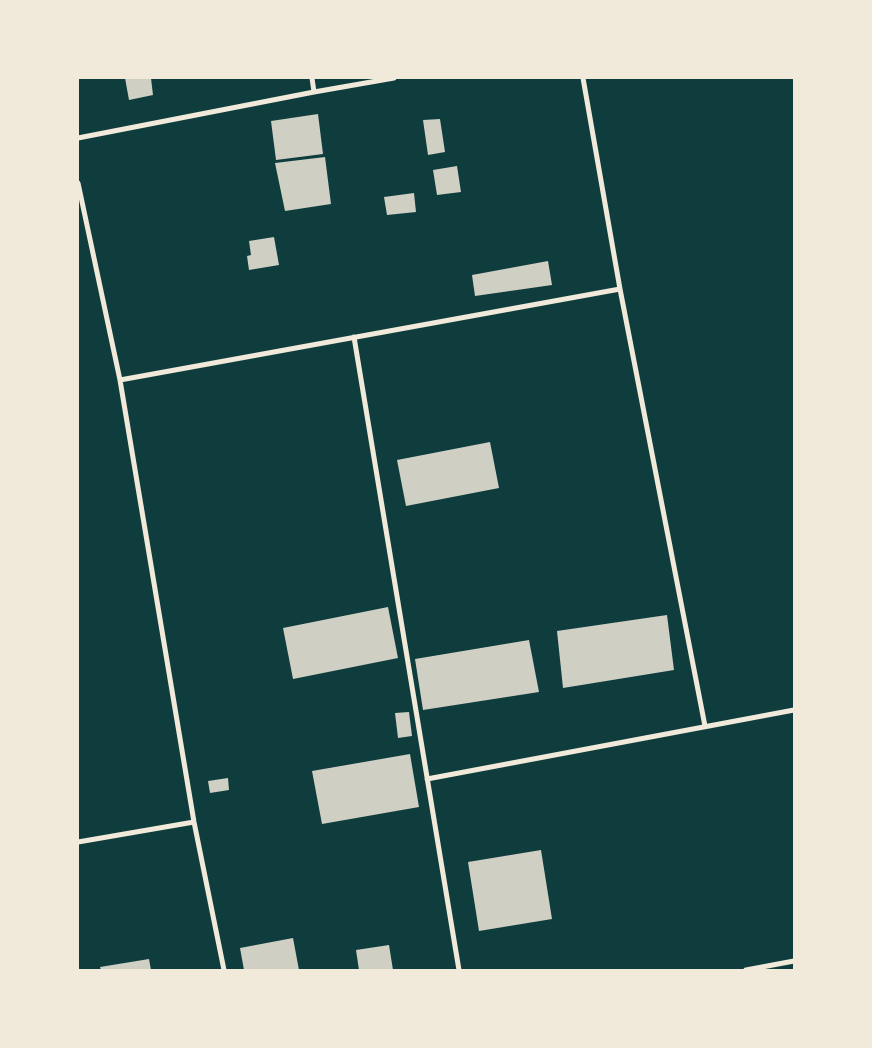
<!DOCTYPE html>
<html>
<head>
<meta charset="utf-8">
<style>
  body { margin:0 }
  #map { position:relative; width:872px; height:1048px; overflow:hidden; background:#0f3d3e; font-family:Montserrat,sans-serif }
  canvas { display:block }
  .frame { position:absolute; inset:0; border:79px solid #f1e9da; pointer-events:none }
</style>
</head>
<body>
<div id="map">
<canvas width="872" height="1048"></canvas>
<div class="frame"></div>
</div>
<script>
const ctx = document.querySelector('canvas').getContext('2d');
ctx.lineJoin = 'round';
function fillPath(path, color) { ctx.fillStyle = color; ctx.fill(path, 'evenodd'); }
function strokePath(path, color, width, dash) { ctx.strokeStyle = color; ctx.lineWidth = width; ctx.lineCap = dash ? 'butt' : 'round'; ctx.setLineDash(dash || []); ctx.stroke(path); }
fillPath(new Path2D(`
  M125,78h26l2,17 -24,5z
  M318,114l5,40 -47,6 -5,-39z
  M440,119l5,33 -17,3 -5,-35z
  M325,157l6,47 -46,7 -10,-48z
  M457,166l4,26 -24,3 -4,-25z
  M414,193l2,19 -29,3 -3,-18z
  M274,237l5,28 -30,5 -2,-14 4,-1 -2,-14z
  M548,261l4,24 -77,11 -3,-21z
  M490,442l9,46 -93,18 -9,-46z
  M388,607l10,51 -105,21 -10,-51z
  M667,615l7,55 -111,18 -6,-57z
  M529,640l10,52 -116,18 -8,-51z
  M409,712l3,24 -14,2 -3,-25z
  M410,754l9,53 -97,17 -10,-53z
  M228,778l1,12 -19,3 -2,-12z
  M541,850l11,69 -73,12 -11,-69z
  M293,938l6,32h-55l-4,-22z
  M389,945l4,25h-34l-3,-20z
  M149,959l2,11h-50l-1,-3z`), '#cfcfc3');
strokePath(new Path2D(`
  M312,78l2,14
  M583,78l37,211 85,437
  M78,138l236,-46 80,-14
  M78,183l42,197 74,442 30,148
  M354,337l105,633
  M120,380l500,-91
  M427,779l367,-69
  M78,842l116,-20
  M746,970l48,-9`), '#f1e9da', 5);
</script>
</body>
</html>
